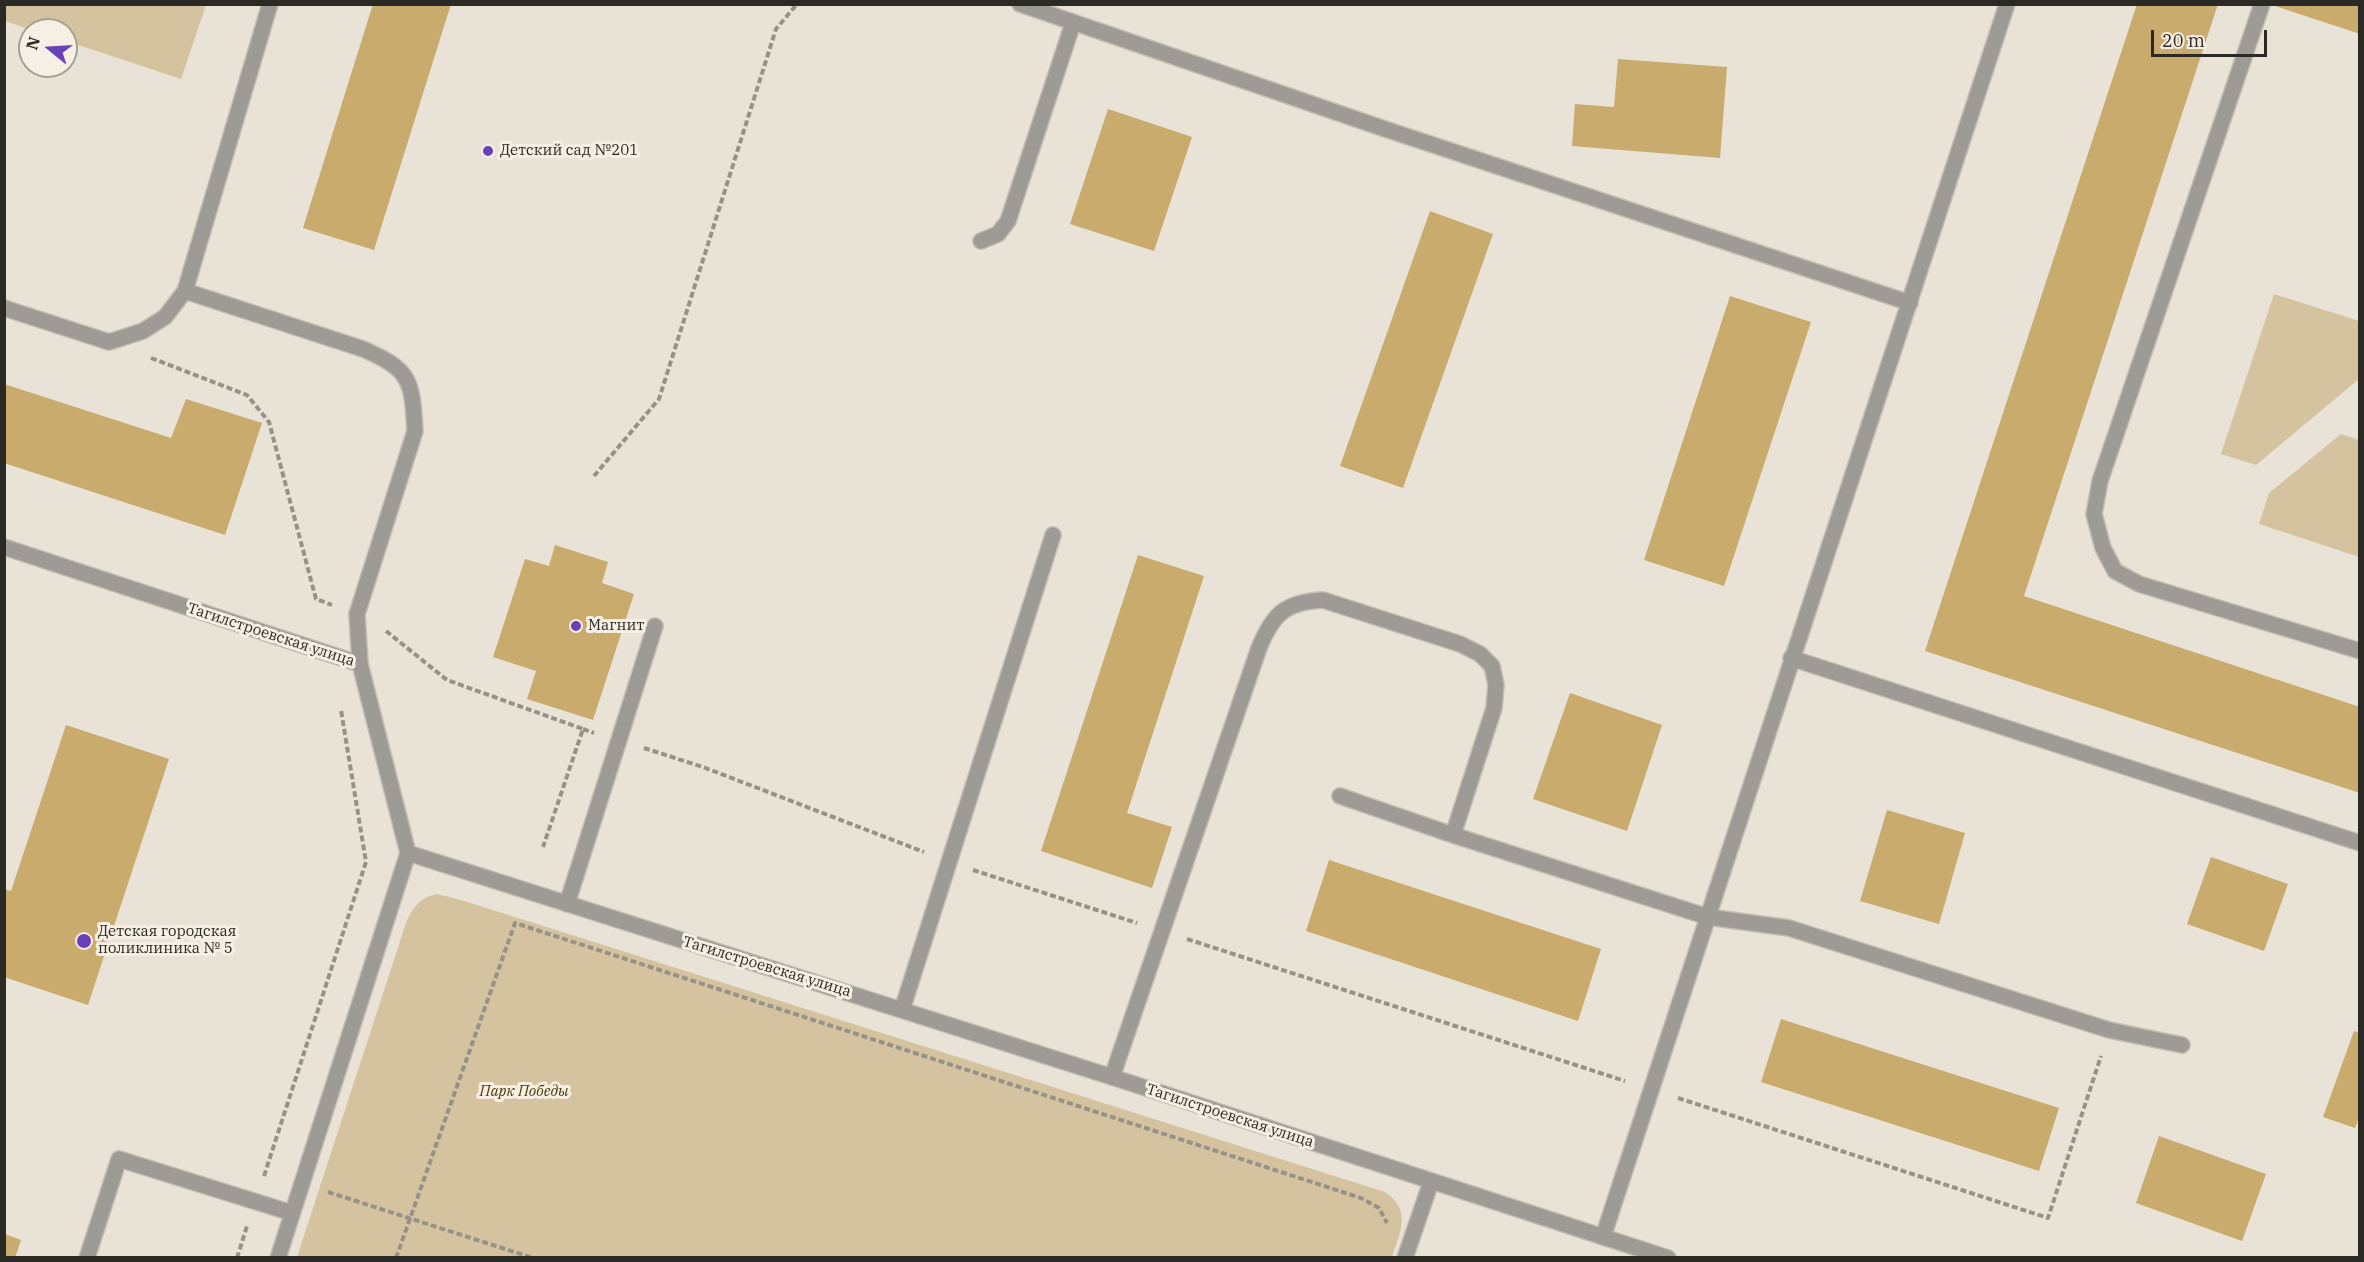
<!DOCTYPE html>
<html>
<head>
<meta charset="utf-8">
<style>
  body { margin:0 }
  #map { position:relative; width:2364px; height:1262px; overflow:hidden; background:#e9e2d6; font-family:"IBM Plex Serif",serif }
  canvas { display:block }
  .frame { position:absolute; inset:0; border:6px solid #2b2924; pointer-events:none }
  .north { position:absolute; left:18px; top:18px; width:60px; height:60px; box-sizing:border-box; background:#f6efe3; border:2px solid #a5a097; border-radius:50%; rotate:288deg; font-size:16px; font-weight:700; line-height:24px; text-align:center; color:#2b2924 }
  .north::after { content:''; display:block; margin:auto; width:21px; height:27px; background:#6840b8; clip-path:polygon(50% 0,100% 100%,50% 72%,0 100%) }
  .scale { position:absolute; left:2151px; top:30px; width:116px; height:27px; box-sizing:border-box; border:3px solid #2b2924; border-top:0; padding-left:8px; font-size:18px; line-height:21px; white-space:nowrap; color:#2b2924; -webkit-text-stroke:4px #f6efe3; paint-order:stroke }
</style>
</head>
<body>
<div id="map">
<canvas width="2364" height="1262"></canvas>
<div class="frame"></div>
<div class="north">N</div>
<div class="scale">20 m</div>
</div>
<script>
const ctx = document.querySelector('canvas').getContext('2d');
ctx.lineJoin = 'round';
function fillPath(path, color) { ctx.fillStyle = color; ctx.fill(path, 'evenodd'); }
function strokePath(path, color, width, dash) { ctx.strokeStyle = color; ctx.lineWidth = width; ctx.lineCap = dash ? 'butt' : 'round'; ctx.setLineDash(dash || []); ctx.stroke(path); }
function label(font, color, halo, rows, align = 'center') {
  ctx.font = font + ' "IBM Plex Serif",serif'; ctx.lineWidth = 6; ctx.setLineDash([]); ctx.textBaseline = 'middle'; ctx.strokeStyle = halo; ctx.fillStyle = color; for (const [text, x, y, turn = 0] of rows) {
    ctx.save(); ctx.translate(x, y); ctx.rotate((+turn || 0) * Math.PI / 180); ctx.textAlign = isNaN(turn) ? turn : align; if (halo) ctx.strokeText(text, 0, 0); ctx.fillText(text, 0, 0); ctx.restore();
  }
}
fillPath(new Path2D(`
  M5,4h201v1l-25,74 -115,-38v-11h-35l-26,-9z
  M2274,294l85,27v58l-103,86 -35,-11z
  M2341,434l18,6v117l-100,-33 10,-31z
  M437,894l24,6 924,292c27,18 15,41 7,65h-1095l110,-337c7,-14 14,-23 30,-26z`), '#d5c39f');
fillPath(new Path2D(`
  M373,4h78l-77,246 -71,-22z
  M2137,4h81l-194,592 336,111v86l-435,-142z
  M2360,4v30l-88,-29v-1z
  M1618,59l109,8 -7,91 -148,-12 3,-42 39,3z
  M1108,109l84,28 -38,114 -84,-27z
  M1430,211l63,23 -90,254 -63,-22z
  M1730,296l81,26 -87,264 -80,-26z
  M4,384l167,54 15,-39 76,24 -37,112 -221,-72z
  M555,545l53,17 -6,21 32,11 -41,126 -66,-21 9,-28 -43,-14 32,-98 24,7z
  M1138,555l66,21 -77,237 45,14 -20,61 -111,-37z
  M1570,693l92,32 -35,106 -94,-32z
  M66,725l103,34 -81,246 -84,-28v-88l7,2z
  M1887,810l78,23 -26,91 -79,-23z
  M2211,857l77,27 -24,67 -77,-27z
  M1329,860l272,89 -23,72 -272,-90z
  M1781,1019l278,89 -20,63 -278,-89z
  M2354,1031l6,2v82l-5,13 -32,-11z
  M2159,1136l107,38 -24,67 -106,-38z
  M5,1234l16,6 -6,18h-10z`), '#c9ab6e');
const service = new Path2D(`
  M1020,4l365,125 525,174
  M2262,4l-162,477 -6,33 9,34 12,23 24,13 221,67
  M981,241l17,-7 10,-13 65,-198
  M185,291l178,58c48,21 49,31 52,82l-58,183 3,50
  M4,308l105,34 34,-11 22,-14 20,-26 85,-287
  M1791,658l569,185
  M1340,796l113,39 255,82 81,11 320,102 73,15
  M567,904l88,-278
  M902,1010l151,-475
  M1112,1077l147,-429c14,-34 26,-46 64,-48l137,44 20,10 12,12 4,19 -2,23 -41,127
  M87,1258l32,-99 173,54`);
const minor = new Path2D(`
  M1603,1237l404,-1233
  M1405,1258l26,-76`);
const tertiary = new Path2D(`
  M4,547l356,117 48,189
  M408,853l704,224 556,181
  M278,1258l130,-405`);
strokePath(service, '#c3bdb2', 18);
strokePath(minor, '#c3bdb2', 18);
strokePath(tertiary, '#c3bdb2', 18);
strokePath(new Path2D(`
  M151,358l96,37 22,27 47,177 16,6
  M594,476l65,-77 117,-370 21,-25
  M386,631l61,49 136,49 -40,118
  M583,729l11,4
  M644,748l59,19 221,85
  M973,870l164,53
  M1187,939l438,142
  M1678,1098l370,120 53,-162
  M264,1176l102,-314 -25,-152
  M328,1192l205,66
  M237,1258l10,-32
  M396,1258l119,-335 846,275 18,10 8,15`), '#979289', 4, [6, 3]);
strokePath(service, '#9e9b96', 15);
strokePath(minor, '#9e9b96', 15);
strokePath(tertiary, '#9e9b96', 15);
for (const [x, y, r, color] of [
  [488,151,6,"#6840b8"],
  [576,626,6,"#6840b8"],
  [84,941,8,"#6840b8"]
]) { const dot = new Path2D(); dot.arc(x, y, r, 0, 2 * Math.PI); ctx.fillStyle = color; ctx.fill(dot); strokePath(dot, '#f6efe3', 2); }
label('15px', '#2b2924', '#f6efe3', [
  ["Детский сад №201",500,151],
  ["Магнит",588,626],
  ["Детская городская",98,932],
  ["поликлиника № 5",98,949]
], 'left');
label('15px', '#2b2924', '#f6efe3', [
  ["Тагилстроевская улица",271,635,18],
  ["Тагилстроевская улица",767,967,17],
  ["Тагилстроевская улица",1230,1116,18]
]);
label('italic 15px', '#4e3906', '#f6efe3', [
  ["Парк Победы",524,1092]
]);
</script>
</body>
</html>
